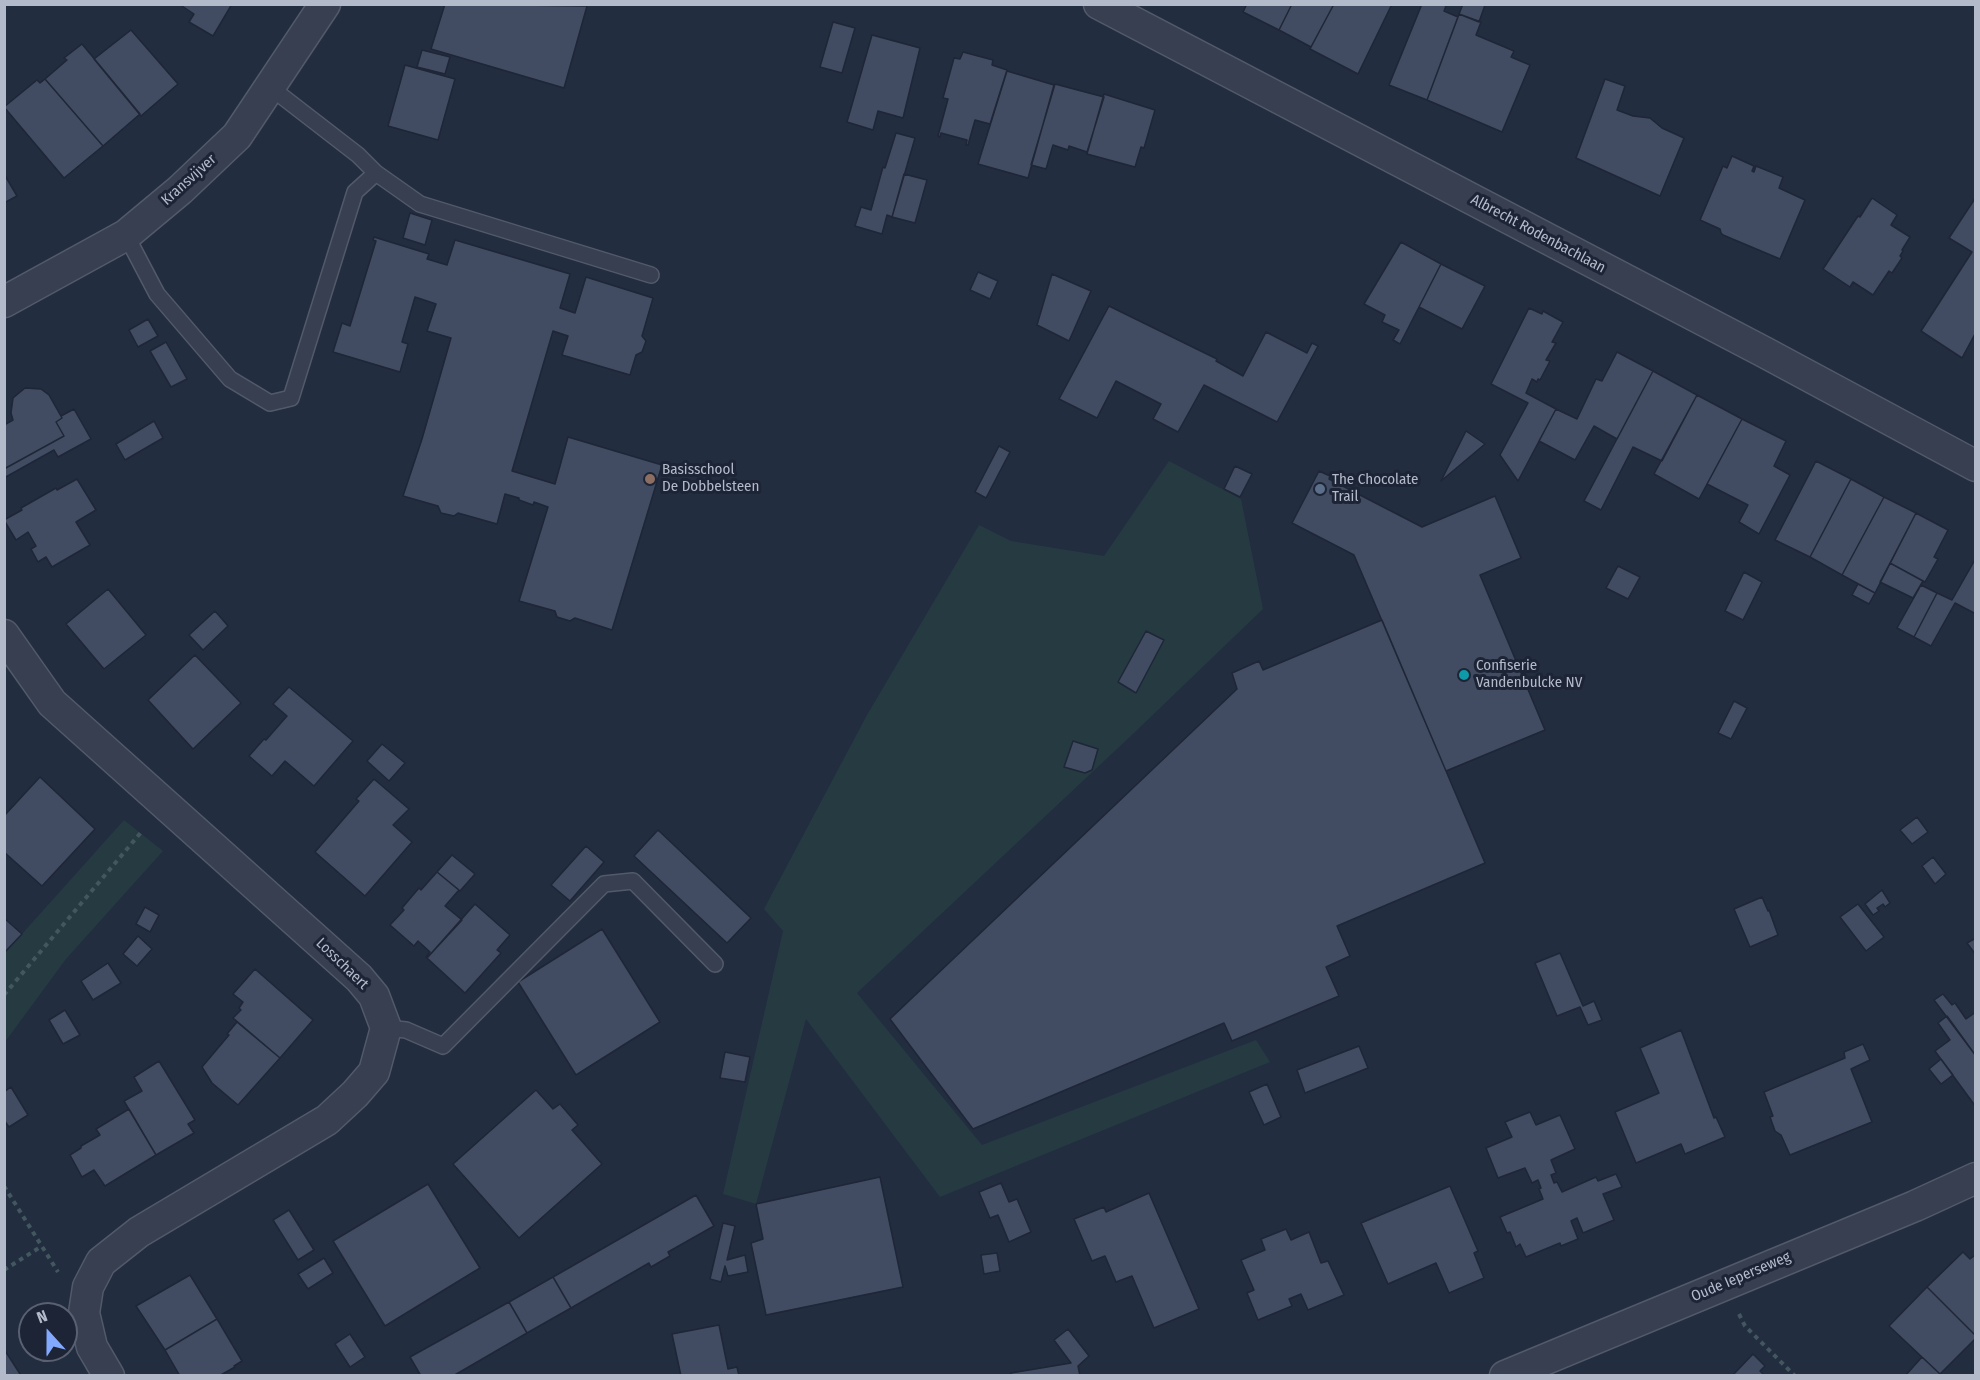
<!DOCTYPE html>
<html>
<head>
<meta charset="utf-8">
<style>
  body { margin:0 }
  #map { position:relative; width:1980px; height:1380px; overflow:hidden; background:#222d40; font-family:"Fira Sans Condensed",sans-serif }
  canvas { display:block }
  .frame { position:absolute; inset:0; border:6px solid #b3baca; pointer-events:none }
  .north { position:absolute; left:18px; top:1302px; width:60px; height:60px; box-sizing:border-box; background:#1c2435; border:2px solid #586071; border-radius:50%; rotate:339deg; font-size:16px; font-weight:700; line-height:24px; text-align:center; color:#b3baca }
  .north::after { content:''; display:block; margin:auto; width:21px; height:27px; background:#83a9ff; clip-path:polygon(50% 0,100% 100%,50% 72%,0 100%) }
</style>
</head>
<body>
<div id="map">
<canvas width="1980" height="1380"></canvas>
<div class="frame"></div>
<div class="north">N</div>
</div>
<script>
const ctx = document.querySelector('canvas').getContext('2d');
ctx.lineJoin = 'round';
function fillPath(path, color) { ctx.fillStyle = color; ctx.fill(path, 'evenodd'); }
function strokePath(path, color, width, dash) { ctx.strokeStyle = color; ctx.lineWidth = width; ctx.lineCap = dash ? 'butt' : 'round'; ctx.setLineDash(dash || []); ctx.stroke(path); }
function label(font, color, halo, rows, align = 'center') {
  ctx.font = font + ' "Fira Sans Condensed",sans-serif'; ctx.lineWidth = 6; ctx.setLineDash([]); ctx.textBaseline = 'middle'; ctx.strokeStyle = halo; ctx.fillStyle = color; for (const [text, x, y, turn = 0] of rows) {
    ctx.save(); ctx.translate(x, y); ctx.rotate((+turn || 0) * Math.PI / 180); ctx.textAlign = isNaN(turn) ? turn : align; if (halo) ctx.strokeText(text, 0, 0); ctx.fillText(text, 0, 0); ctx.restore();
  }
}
fillPath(new Path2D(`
  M1169,461l72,38 22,110 -129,124 -277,260 125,152 274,-105 14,22 -330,135 -134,-178 -50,185 -33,-10 60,-263 -19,-22 103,-194 112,-190 32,16 93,15z
  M124,820l39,31 -97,108 -61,83v-89z`), '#253b41');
const building = new Path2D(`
  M179,4h53l-19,32 -24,-14 5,-8z
  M445,4l142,2 -23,82 -133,-39z
  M1247,4h45l-13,26 -36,-18z
  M1292,4h42l-23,43 -32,-17z
  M1334,4h58l-34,70 -48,-25z
  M1422,4h20l4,2 -2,5 14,6 -31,83 -38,-15z
  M1463,4l22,1 -6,17 -20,-8z
  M1459,14l22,8 -5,13 38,16 -3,6 19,8 -28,67 -75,-32z
  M833,22l22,6 -13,45 -22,-6z
  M131,30l47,54 -37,32 -47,-57z
  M872,35l48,13 -17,70 -25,-7 -5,19 -26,-8z
  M82,44l58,70 -37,32 -58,-67 22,-19 -3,-2z
  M422,50l28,7 -5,17 -28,-7z
  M963,52l30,8 -1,5 15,5 -17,54 -15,-4 -7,25h-2l1,-5 -26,-7 -1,4 -2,-1 10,-37 -5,-1 11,-40 6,1z
  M405,65l50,14 -17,61 -50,-14z
  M1007,71l47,14 -26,93 -50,-14z
  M45,79l58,67 -39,32 -60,-71 33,-27 3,3z
  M1605,79l20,7 -8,24 16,6 17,2 12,10 22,10 -24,58 -84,-38z
  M1055,84l49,13 -17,55 -18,-6 -1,4 -15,-5 -7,24 -15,-4z
  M1104,94l51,16 -11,38 -3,-1 -6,20 -48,-13z
  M896,133l19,5 -23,79 -5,-2 -5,19 -27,-8 6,-19 10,3 12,-43 2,1z
  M1732,156l22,10 -2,5 2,1 2,-6 27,11 -4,11 26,12 -25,59 -57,-24 -2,-2 -1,-4 -20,-9 23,-54 4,2z
  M4,174l13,22 -13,7z
  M904,174l23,6 -12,43 -23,-6z
  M1976,197v135l-14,26 -41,-27 51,-79 -23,-14z
  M1872,198l25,17 -6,10 19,12 -8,13 1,1 -3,5 2,2 -10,15 -3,-2 -16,24 -20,-13 -3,5 -27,-18 35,-53 2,1z
  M410,213l22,7 -7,25 -22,-7z
  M374,237l55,17 -2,5 20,6 8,-25 115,34 -10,34 15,5 11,-36 67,21 -11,38 4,5 -4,11 -6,3 -6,20 -68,-20 6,-19 -15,-5 -41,140 43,13 13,-47 94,28 -50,165 -37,-12 -5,3 -13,-4 -2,-6 -36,-10 29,-94 -14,-5 -1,3 -14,-5v-2l-14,-4 -8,30 -39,-11 -4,3 -13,-3 -3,-7 -35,-10 19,-57 29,-101 -24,-7 9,-27 -21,-7 -13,45 6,2 -8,28 -67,-20 9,-29 8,3 26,-85 -3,-1z
  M1401,242l40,22 -41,80 -7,-4 6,-10 -17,-8 3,-7 -21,-11z
  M1441,264l44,22 -23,43 -43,-22z
  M978,272l20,9 -8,18 -20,-9z
  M1052,274l39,17 -22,50 -32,-16z
  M1109,306l108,53 -1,2 27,15 23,-44 41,21 5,-10 6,3 -41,76 -73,-37 -26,47 -25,-13 8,-15 -45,-23 -19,37 -38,-19z
  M1529,308l13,6 1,-3 20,11 -11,20 4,1 -10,17 4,1 -10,19 -2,-1 -1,3 -5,-3 -6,14 30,16 -38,72 -18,-26 28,-52 -37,-19z
  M148,319l10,17 -20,11 -9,-17z
  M166,342l21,37 -16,8 -21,-36z
  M1617,352l36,19 -36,68 -23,-13 -19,34 -36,-19 17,-32 21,10 19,-40 6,2z
  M1653,371l44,24 -35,66 -29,-14 -32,63 -17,-9z
  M25,388l16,1 8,6 13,23 -6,4 8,14 -60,33v-44l9,-5 -2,-7 2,-15z
  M1697,395l45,24 -43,80 -45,-25z
  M74,409l17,30 -33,18 -4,-7 -50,28v-9l60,-33 -8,-14 6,-4 -1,-2z
  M1742,419l44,22 -12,25 16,9 -31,59 -20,-12 9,-17 -41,-21z
  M154,421l9,17 -38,22 -9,-16z
  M1466,431l19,13 -44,37z
  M999,446l11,6 -24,46 -11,-6z
  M1816,461l35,18 -41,78 -35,-17z
  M1235,466l17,8 -12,23 -16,-8z
  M1319,471l11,5 -1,3 93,48 73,-31 26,62 -41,17 65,155 -99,41 -92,-216 -62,-32z
  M77,479l19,31 -20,12 14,23 -38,22 -6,-10 -8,5 -7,-13 5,-3 -8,-14 -12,8 -12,-20 18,-10 -1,-2 35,-20 1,2z
  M1851,479l33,18 -42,78 -32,-18z
  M1884,497l32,16 -41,80 -33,-18z
  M1916,513l32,17 -14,27 4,2 -13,23 -35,-19z
  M1976,558v56l-21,-11 -24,43 -17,-9 23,-44 15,7z
  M1890,563l33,18 -10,17 -33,-16z
  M1618,566l22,11 -12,22 -22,-11z
  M1744,572l18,10 -19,38 -18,-9z
  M1858,584l17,9 -6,11 -17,-9z
  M1921,585l16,8 -23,44 -17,-9z
  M108,589l38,46 -42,34 -38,-45z
  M215,611l13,15 -25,24 -14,-15z
  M1382,620l103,243 -148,63 13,30 -24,11 13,29 -107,45 -8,-18 -251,106 -83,-110 347,-330 -5,-16 27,-12 4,9z
  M1146,631l18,9 -28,53 -18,-11z
  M195,655l46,48 -48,46 -45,-49z
  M289,687l64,54 -39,45 -29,-25 -13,15 -23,-20 15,-17 2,1 21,-24 -14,-12z
  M1734,701l13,7 -16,31 -13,-6z
  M1073,741l25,8 -6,21 -7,3 -21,-6z
  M382,744l23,19 -16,18 -22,-20z
  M40,777l55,52 -53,57 -38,-34v-36z
  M374,779l35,30 -16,16 19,17 -47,54 -50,-44 44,-51 -3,-2z
  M1917,817l11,15 -16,12 -12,-14z
  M658,830l93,88 -24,25 -93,-87z
  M586,846l18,16 -34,39 -19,-16z
  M452,855l23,19 -15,17 -23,-19z
  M1933,857l13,17 -11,10 -13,-18z
  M437,872l22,18 -14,16 17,14 -35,38 -1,-1 4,-5 -12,-11 -4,5 -24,-21 14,-15 -2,-2 17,-20 2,2z
  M1882,890l8,13 -5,4 -2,-3 -6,4 2,3 -6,4 -8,-11z
  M1762,897l6,14 1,-1 9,25 -28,12 -16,-38z
  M475,904l35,31 -13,15 4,3 -36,40 -38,-35z
  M1858,904l26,33 -18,14 -26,-34z
  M145,907l14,8 -9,17 -14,-8z
  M4,918l18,16 -18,19z
  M602,929l58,93 -84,53 -58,-93z
  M138,936l14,13 -15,17 -14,-12z
  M1976,938v17l-9,-12z
  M1560,953l23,53 11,-5 8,19 -14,5 -8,-18 -23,9 -22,-53z
  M108,963l13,20 -28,17 -12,-19z
  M255,969l58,51 -33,38 -47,-40 8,-8 -2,-2 4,-6 -10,-8z
  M1943,994l9,11 3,-2 11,16 10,-7v44l-42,-56z
  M65,1010l15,25 -17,9 -14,-24z
  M1947,1016l29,40v51l-41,-56 15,-11 -12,-17z
  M237,1022l43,36 -42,47 -26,-22 -10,-16 27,-32 -2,-1z
  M1681,1030l33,88 2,-1 9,20 -40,17 -4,-10 -45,19 -21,-51 44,-19 -19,-45z
  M1863,1044l7,16 -19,9 21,53 -82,33 -9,-20 -6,-4 -5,-14 3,-1 -9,-24 81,-34 -1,-6z
  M1359,1046l9,22 -63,25 -8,-23z
  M725,1052l25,5 -5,25 -25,-4z
  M1941,1059l12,16 -12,9 -12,-15z
  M159,1061l36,59 -7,4 6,9 -38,22 -32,-54 18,-10 -8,-14z
  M1267,1084l14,33 -17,8 -15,-33z
  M11,1087l17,28 -19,12 -5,-7v-28z
  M536,1090l17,19 7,-5 18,21 -6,5 30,34 -83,74 -66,-74z
  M129,1109l27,46 -51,31 -11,-16 -12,7 -12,-22 11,-7v-2l19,-11 -4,-6z
  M1530,1112l6,13 24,-10 15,34 -24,11 5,13 -5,2 3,8 3,-1 5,10 34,-15 2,4 18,-7 6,13 -19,7 11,26 -31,13 -6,-15 -6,3 7,18 -17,7 -1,-3 -34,14 -6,-13 -4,3 -6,-15 -3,1 -7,-16 43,-18 -4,-10 2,-1 -3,-8 -6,3 -7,-15 -27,10 -12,-30 26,-11 -7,-15z
  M880,1177l23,110 -137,28 -15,-72 12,-4 -7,-35z
  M1001,1183l8,19 8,-3 14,33 -22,10 -11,-27 -8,3 -11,-26z
  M428,1184l52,84 -95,58 -52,-85z
  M1450,1186l28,65 -4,2 10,25 -35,15 -13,-30 -48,21 -27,-61z
  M1149,1193l50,116 -45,19 -22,-52 -16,6 -11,-26 -13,5 -18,-42 30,-12 2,5z
  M696,1195l18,31 -46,26 2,4 -19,11 -2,-4 -78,45 -18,-31z
  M289,1210l25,40 -16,10 -25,-40z
  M723,1223l12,3 -8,34 18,-5 3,17 -20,4 -3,-10 -4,16 -11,-3z
  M1286,1229l5,11 18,-8 12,31 7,-2 16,34 -36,15 -7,-16 -12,5 3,7 -34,14 -11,-27 7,-3 -13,-30 24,-10 -4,-11z
  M1963,1252l7,7 4,-3 2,2v78l-49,-49z
  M997,1253l3,18 -16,3 -3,-19z
  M324,1258l9,15 -25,16 -10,-15z
  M190,1275l27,44 -52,31 -29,-44z
  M553,1277l18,31 -44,25 -18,-31z
  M1927,1287l49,49v2l-36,36 -51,-48z
  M509,1302l18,31 -74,43h-32l-11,-19z
  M217,1319l25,42 -8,5 1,1 -16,9h-39l-15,-26z
  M719,1325l9,44 9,-2 2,9h-58l-9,-42z
  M1068,1329l21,27 -11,10 2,10h-69v-3l60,-10 -17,-23z
  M350,1334l15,23 -15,10 -15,-23z
  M4,1349l16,25 -3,2h-13z
  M1753,1354l12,12 -5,5 5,5h-33z
  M1922,1357l18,17 1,2h-36z`);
fillPath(building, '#414c62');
strokePath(building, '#1e2637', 1.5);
const lane = new Path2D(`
  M270,87l88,68 18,18 44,31 231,71
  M126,235l31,59 73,85 40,24 21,-5 64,-206 21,-19
  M386,1028l20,2 37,16 161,-162 29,-3 82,83`);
const street = new Path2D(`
  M1099,4l665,348 212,114
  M4,302l122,-67 54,-45 57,-54 88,-132
  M4,635l48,68 307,275 15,18 12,32 -12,44 -19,22 -28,26 -188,112 -38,30 -13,25 -4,26 8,34 17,29
  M1505,1376l410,-170 61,-28`);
strokePath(lane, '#525a6a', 18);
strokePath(street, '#525a6a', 33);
strokePath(new Path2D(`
  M4,995l139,-165
  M4,1186l54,86
  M4,1270l38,-24
  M1739,1314l6,12 50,50`), '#43585e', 4, [4.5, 4.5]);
strokePath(lane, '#373f50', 15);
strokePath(street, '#373f50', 30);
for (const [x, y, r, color] of [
  [650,479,6,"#8d6e63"],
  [1320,489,6,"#5c6f8a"],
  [1464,675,6,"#0f9aa8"]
]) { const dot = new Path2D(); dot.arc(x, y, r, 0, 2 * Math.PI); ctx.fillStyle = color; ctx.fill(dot); strokePath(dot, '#1c2435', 2); }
label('15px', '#b3baca', '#1c2435', [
  ["Kransvijver",189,180,-42],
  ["Albrecht Rodenbachlaan",1538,234,28],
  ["Losschaert",342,964,44],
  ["Oude Ieperseweg",1741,1277,-23]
]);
label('15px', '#b3baca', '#1c2435', [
  ["Basisschool",662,470],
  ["De Dobbelsteen",662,487],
  ["The Chocolate",1332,480],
  ["Trail",1332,497],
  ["Confiserie",1476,666],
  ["Vandenbulcke NV",1476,683]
], 'left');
</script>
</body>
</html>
